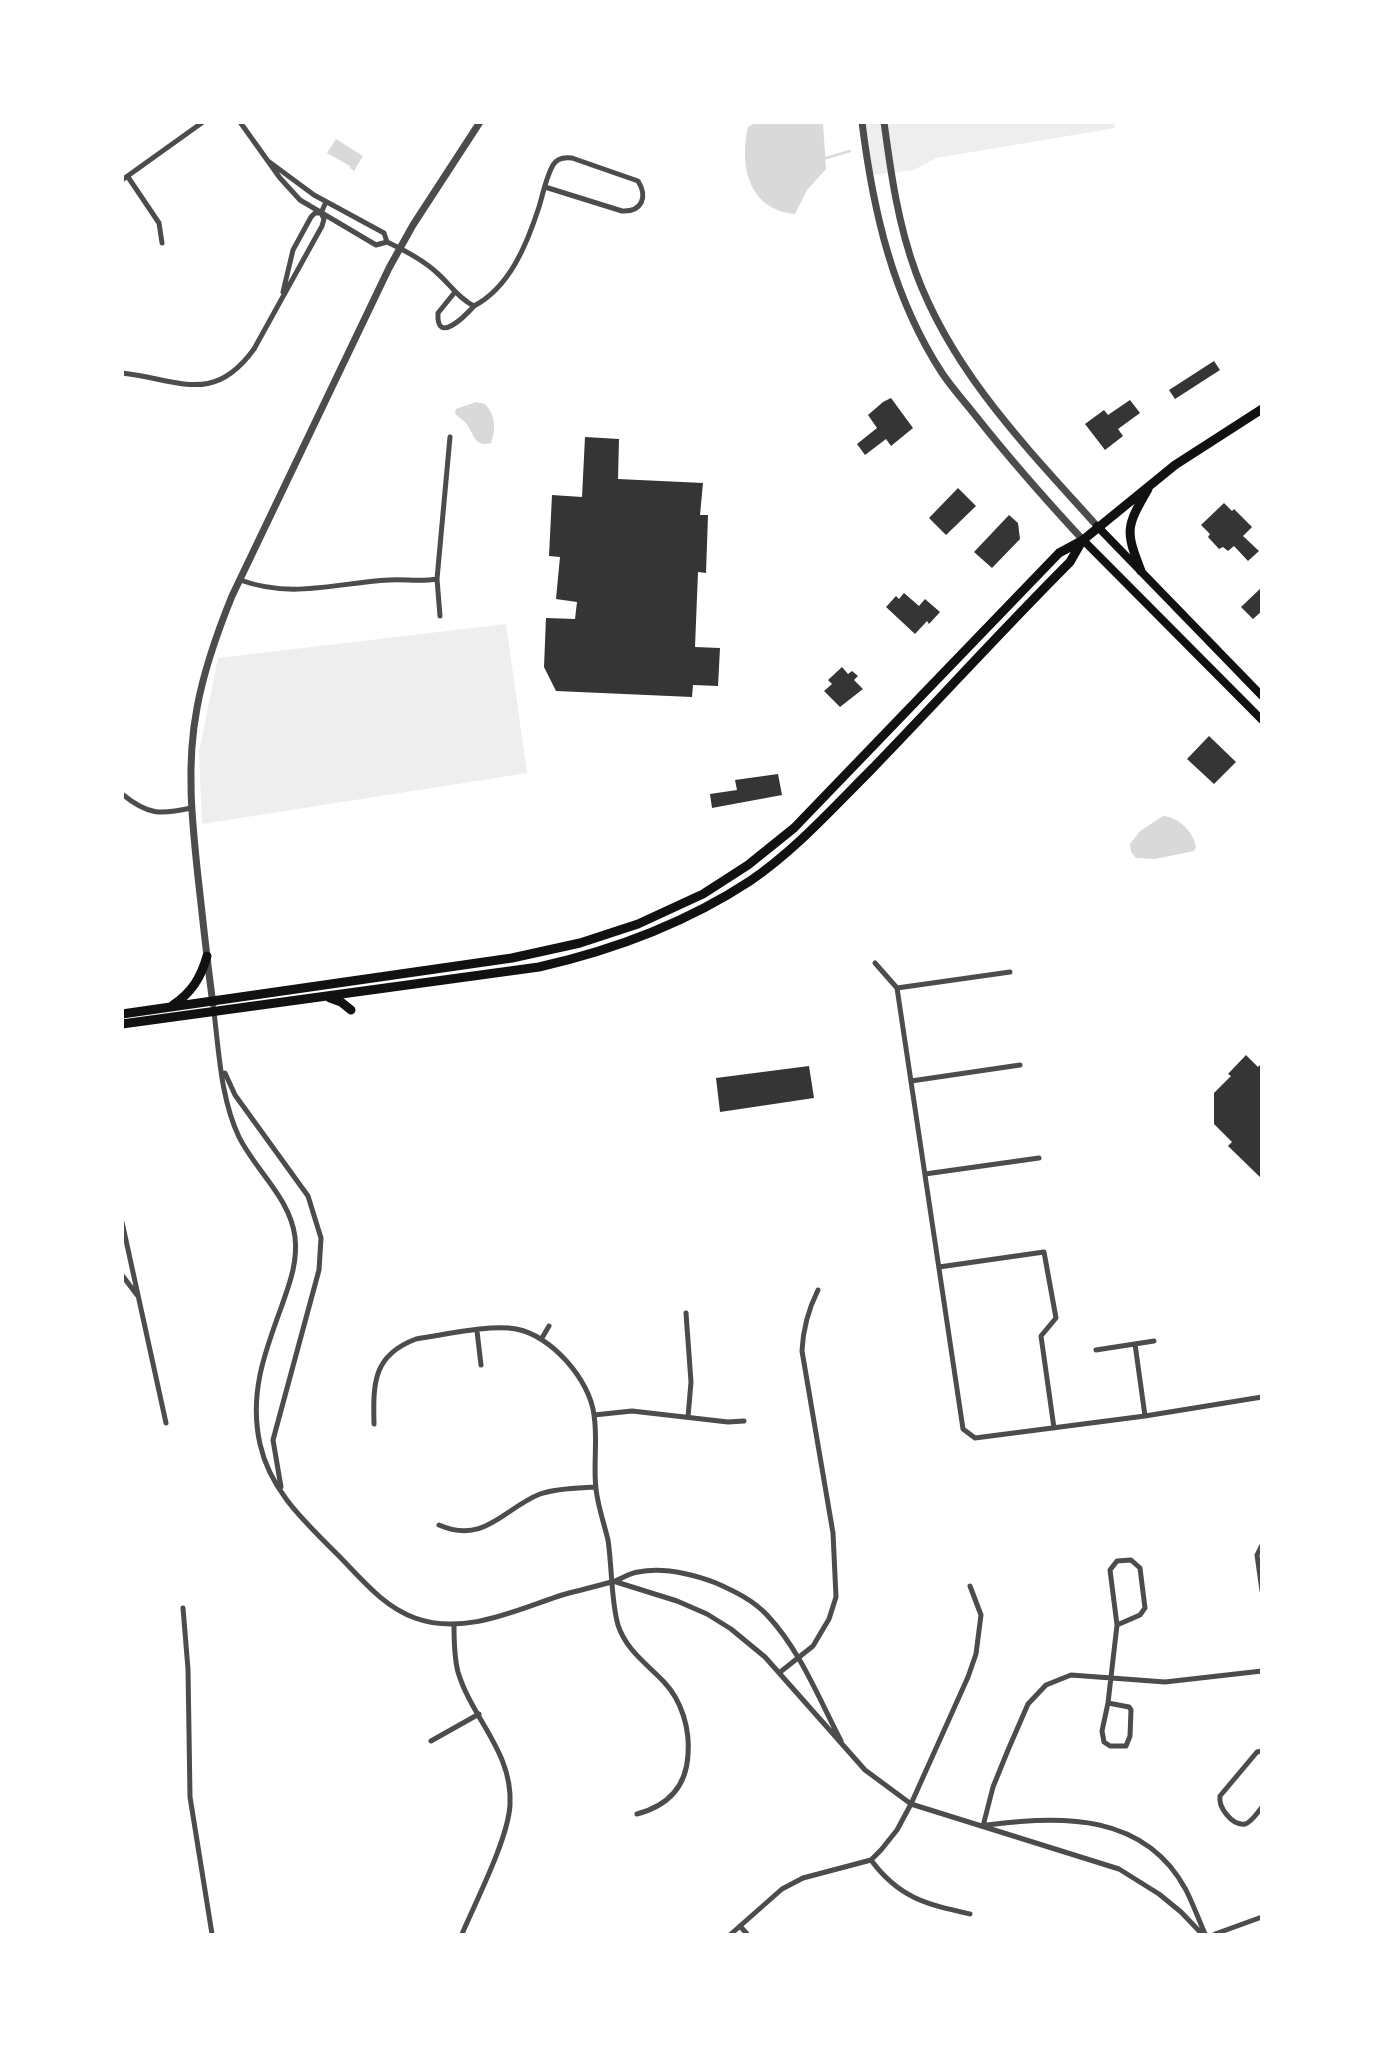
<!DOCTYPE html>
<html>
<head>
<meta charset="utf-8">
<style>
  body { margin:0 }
  #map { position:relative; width:1384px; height:2057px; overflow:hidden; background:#fff; font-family:"PT Sans Narrow",sans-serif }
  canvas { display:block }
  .frame { position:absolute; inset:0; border:124px solid #fff; pointer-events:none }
</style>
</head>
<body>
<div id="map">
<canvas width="1384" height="2057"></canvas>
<div class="frame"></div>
</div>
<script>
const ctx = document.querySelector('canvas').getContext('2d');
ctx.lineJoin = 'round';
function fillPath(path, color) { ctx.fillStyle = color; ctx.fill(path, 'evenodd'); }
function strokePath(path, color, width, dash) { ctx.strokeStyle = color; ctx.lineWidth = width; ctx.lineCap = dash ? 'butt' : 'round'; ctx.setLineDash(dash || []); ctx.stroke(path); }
fillPath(new Path2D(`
  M1114,122l1,6 -179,30 -22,12 -41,5 -7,-52z
  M506,624l21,149 -325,51 -3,-72 19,-94z`), '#eee');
fillPath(new Path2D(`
  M755,123h68l3,46 -19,21 -12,24c-46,-4 -56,-48 -47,-87z
  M336,139l27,17 -9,15 -4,-3v-2l-23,-13z
  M476,402l9,2c11,12 11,24 6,39 -18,5 -17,-11 -26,-21 -3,-3 -7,-5 -10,-8l1,-5z
  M1163,816c15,1 31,16 33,31l-2,4 -39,8 -19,-1 -5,-6 -1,-8 10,-13z`), '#d9d9d9');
strokePath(new Path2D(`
  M826,158l24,-7`), '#d9d9d9', 2.5);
fillPath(new Path2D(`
  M1214,361l6,9 -45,29 -6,-9z
  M891,398l22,30 -22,18 -5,-7 -21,16 -8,-11 20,-16 -9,-13 15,-13z
  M1130,400l10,13 -22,16 5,7 -18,14 -20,-26 19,-14 4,5z
  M585,437l34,2 -1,40 85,4 -3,32h8l-2,58 -8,-1 -3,75 25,1 -2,38 -25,-1 -1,12 -136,-6 -12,-24 2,-49 29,1 2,-17 -21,-3 4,-42 -11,-1 3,-61 30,2z
  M958,488l18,18 -30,29 -17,-17z
  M1224,503l8,8 2,-2 18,18 -9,9 16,15 -11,10 -14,-15 -6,5 -5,-4 -4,2 -11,-12 2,-3 -9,-9z
  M1009,515l9,8 2,16 -28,29 -18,-16z
  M1262,587v24l-9,8 -12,-12z
  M904,593l15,13 6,-7 15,13 -11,12 -2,-3 -12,13 -29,-27 10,-11 3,3z
  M842,667l6,7 4,-3 6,5 -4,4 9,9 -23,18 -16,-16 8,-7 -4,-4z
  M1209,736l27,26 -22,22 -27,-25z
  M778,774l4,21 -70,13 -2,-14 27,-4 -2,-10z
  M1246,1055l12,12 4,-4v116l-34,-33 4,-4 -18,-18v-31l17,-17 -3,-2z
  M809,1066l5,32 -94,14 -4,-34z`), '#353535');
strokePath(new Path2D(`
  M240,122l40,56 20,22 76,45 11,-3
  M268,161l46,34 70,38 3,9c17,8 35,17 49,30 14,12 22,26 38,34 36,-19 53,-62 65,-99 4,-13 7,-30 14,-42 4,-7 12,-8 19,-7l66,23c10,16 4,31 -16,30l-77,-24
  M128,177l31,46 3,20
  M122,180l81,-58
  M283,292l10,-42 18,-33 4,-4h6l5,-11
  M455,292l-17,21c-2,33 28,2 36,-7
  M122,373c56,6 91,33 132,-24l68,-123 2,-7 -3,-6
  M437,579l3,37
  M240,580c53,19 95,3 149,0 16,-1 32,2 48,-1l13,-142
  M122,794c26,21 38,21 69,14
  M875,963l22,25 66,441 12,9 170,-22 117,-19
  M897,988l113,-16
  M214,1012c5,41 7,87 25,125 17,34 51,61 56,100 3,26 -6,48 -14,71 -17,46 -32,87 -21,136 10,46 44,77 76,109 24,24 46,53 79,65 49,18 101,-8 147,-23 18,-5 36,-9 53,-14 8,-3 15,-8 23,-9 25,-5 54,2 78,11 18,8 37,17 51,32 33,35 52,84 74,126
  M225,1073l10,22 73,101 13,42 -2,32 -46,170 8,47
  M911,1081l109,-16
  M925,1174l114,-16
  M122,1222l44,201
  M939,1267l105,-15 12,66 -15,18 13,92
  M122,1275l15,20
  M686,1313l5,69 -3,35
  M477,1331l4,34
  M542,1338l7,-12
  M1135,1344l10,72
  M1096,1350l58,-9
  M594,1415l38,-4 96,11 16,-1
  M374,1424c-1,-41 -1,-69 42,-85 28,-4 74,-15 100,-10 35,6 74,51 78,86 4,24 -1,50 2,74 2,18 8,34 12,51 4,26 3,61 10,85 8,25 29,39 46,57 18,19 26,47 24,73 -2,33 -21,51 -51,59
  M439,1525c46,20 65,-17 101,-31 17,-6 38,-6 55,-7
  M1262,1545l-5,10 5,36
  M1131,1560l9,8 5,40 -5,7 -23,10 -7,-55 7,-9z
  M613,1581l64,20 30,13 24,15 34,28 100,113 46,34 208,65 40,25 22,18 21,22
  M183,1608l5,61 2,128 22,137
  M454,1625c0,15 0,32 4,47 14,47 55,80 52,133 -2,34 -34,96 -48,129
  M779,1673l34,-27 16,-27 7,-22 -3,-64 -31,-182c1,-23 6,-41 16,-61
  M1108,1703l21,4 2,3 -1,26 -4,10h-16l-6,-4 -2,-11 6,-28 9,-78
  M431,1741l48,-27
  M1262,1751l-5,1 -37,44c-2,11 12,30 25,28 7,-2 12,-11 17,-17
  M987,1825c74,-10 158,-12 199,65 7,14 13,30 19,44
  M983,1826l10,-39 15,-37 20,-46 18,-19 25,-10 94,7 97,-11
  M871,1860c28,38 55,44 99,54
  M740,1926l7,8
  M731,1934l51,-45 21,-11 68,-18 10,-10 16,-20 14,-26 57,-127 8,-23 5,-39 -11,-29
  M1215,1934l47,-17`), '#4c4c4c', 5);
strokePath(new Path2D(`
  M862,122c11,89 31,176 80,251 10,15 22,28 33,42 34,43 70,84 108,125
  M884,122c7,52 14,102 32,151 37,100 111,175 181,253
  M213,1004c-6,-42 -10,-84 -15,-127 -6,-56 -12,-112 -1,-169 7,-39 20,-75 35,-112l157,-328 24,-43 67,-103`), '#4c4c4c', 7);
strokePath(new Path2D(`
  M1097,526l165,170
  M1083,540l179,180`), '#111', 8);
strokePath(new Path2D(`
  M1141,571c-16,-41 -15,-44 7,-82
  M330,998l11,4 10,8
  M173,1005c18,-12 28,-27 34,-49
  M122,1014l390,-56 68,-15 58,-19 65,-30 45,-29 46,-37 265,-275 24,-13 92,-75 87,-56
  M122,1024l417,-57c75,-17 147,-44 211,-86 44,-30 80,-70 118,-108 68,-70 133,-142 202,-211l12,-21`), '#111', 9);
</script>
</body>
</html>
